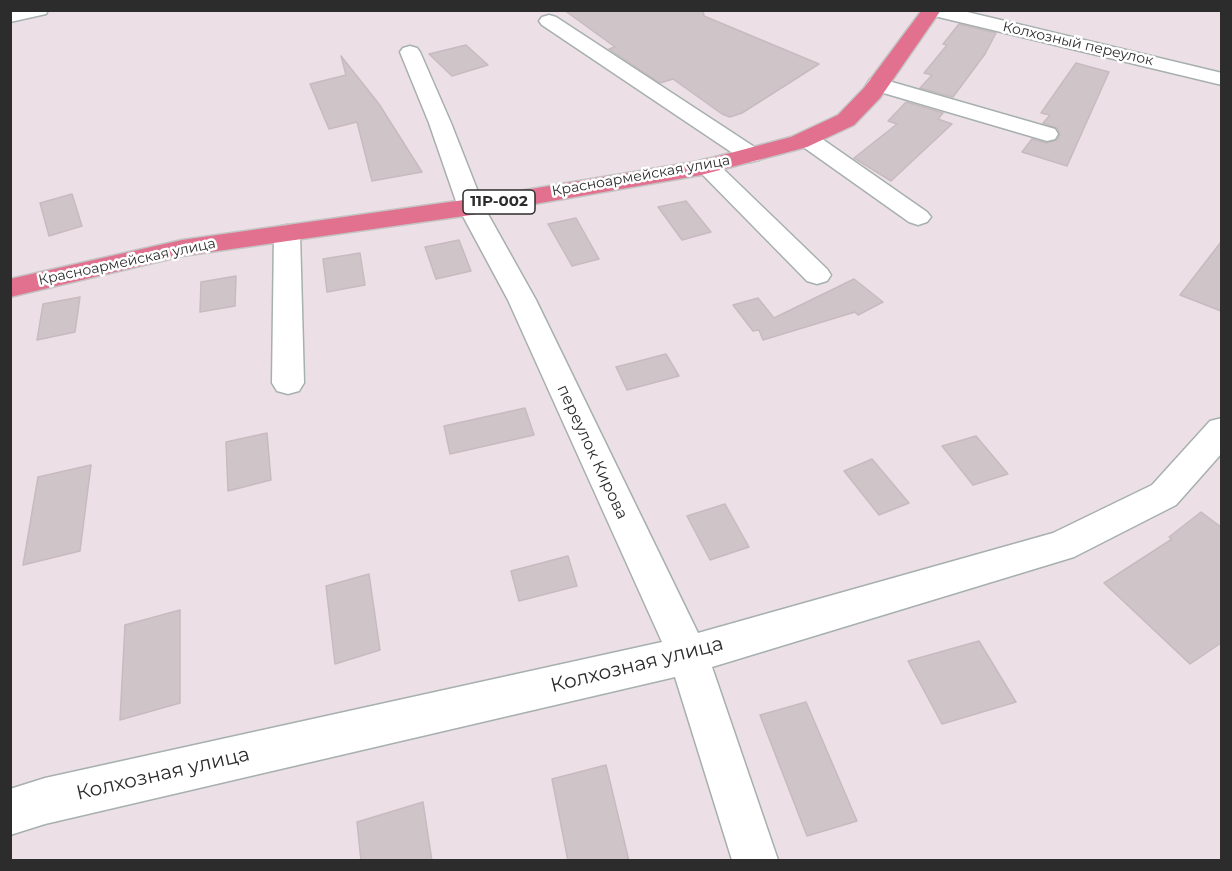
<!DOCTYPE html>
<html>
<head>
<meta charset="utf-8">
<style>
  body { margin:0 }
  #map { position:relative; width:1232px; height:871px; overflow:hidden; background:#ece0e6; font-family:Montserrat,sans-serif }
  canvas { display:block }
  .frame { position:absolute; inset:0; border:12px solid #2c2c2c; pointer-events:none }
</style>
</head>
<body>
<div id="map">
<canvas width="1232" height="871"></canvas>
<div class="frame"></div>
</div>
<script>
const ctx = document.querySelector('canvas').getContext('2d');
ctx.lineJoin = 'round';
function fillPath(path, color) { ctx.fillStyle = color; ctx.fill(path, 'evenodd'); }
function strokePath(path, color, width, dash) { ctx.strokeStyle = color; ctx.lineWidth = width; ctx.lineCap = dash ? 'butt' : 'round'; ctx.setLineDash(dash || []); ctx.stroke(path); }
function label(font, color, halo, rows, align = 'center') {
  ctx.font = font + ' Montserrat,sans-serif'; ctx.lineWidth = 5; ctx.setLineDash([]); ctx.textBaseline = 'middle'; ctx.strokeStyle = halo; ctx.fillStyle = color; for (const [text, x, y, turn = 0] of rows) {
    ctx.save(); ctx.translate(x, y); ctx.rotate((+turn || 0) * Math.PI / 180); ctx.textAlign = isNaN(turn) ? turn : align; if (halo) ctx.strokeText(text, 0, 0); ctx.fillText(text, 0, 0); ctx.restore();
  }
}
const building = new Path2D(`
  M564,10h139l1,6 115,48 -77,49 -12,4 -8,-3 -49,-35 -13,4 -51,-34 6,-2z
  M959,24l37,9 -11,21 -32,43 -33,-9 12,-13 -8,-2 23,-28 -4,-1z
  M466,45l22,20 -36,11 -23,-22z
  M341,56l38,48 43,68 -50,9 -15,-59 -28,7 -19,-45 36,-9z
  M1076,63l33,9 -42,94 -45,-14 10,-13 14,4 11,-3 3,-5 -3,-7 -14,-5 7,-8 -9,-2z
  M906,102l37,11 -5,6 14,5 -61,57 -37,-23 43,-34 -9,-3z
  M72,194l10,32 -33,10 -9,-33z
  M686,201l25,31 -29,8 -24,-33z
  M576,218l23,41 -27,7 -24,-42z
  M459,240l12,31 -35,8 -11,-32z
  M1221,242v69l-41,-16z
  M360,253l5,32 -38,7 -4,-33z
  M236,276l-1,30 -35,6 1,-30z
  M854,279l29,23 -25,13 -3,-3 -92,28 -4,-10 -6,1 -20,-26 25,-7 16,20z
  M80,297l-5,35 -38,8 6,-36z
  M666,354l13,22 -52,14 -11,-23z
  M525,408l9,27 -84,19 -6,-28z
  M267,433l4,47 -43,11 -2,-49z
  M976,436l32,38 -35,11 -31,-39z
  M872,459l37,44 -30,12 -35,-44z
  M91,465l-11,86 -57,14 15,-88z
  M725,504l24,43 -39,13 -23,-44z
  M1201,512l20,15v116l-31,21 -86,-81 68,-44 -3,-2z
  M568,556l9,30 -58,15 -8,-30z
  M369,574l11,76 -45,14 -9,-78z
  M180,610v93l-60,17 5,-95z
  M979,641l37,61 -74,22 -34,-63z
  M806,702l51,119 -50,15 -47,-121z
  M606,765l23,96h-61l-16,-82z
  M423,802l9,59h-71l-4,-39z`);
fillPath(building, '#cfc5c9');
strokePath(building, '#c8babf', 1.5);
const minor = new Path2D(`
  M10,10h38l-2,4 -36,8z
  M924,10h35l263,63v12l-296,-71z
  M549,15l7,2 203,133 4,5 -4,5 -8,2 -8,-2 -201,-135 -3,-4 3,-4z
  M410,46l7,2 3,4 31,71 33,84 52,93 162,333 355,-100 99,-48 58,-64 12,-3v35l-46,52 -102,52 -362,110 66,193h-46l-57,-183 -630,147 -35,11v-46l35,-11 617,-136 -154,-342 -50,-93 -29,-84 -29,-71 3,-4z
  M878,78l177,51 3,5 -3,5 -8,2 -177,-52 -3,-5 3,-5z
  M807,132l8,2 112,78 4,5 -4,5 -9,3 -9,-3 -110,-78 -4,-5 4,-5z
  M707,159l8,2 112,108 4,6 -4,6 -10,3 -10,-3 -108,-110 -4,-5 4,-5z
  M287,225l9,2 4,6 4,150 -5,8 -11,3 -11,-3 -5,-8 2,-150 4,-6z`);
const major = new Path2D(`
  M922,10h19l-61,88 -26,27 -47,22 -106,28 -230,40 -289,41 -172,41v-18l172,-39 289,-41 229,-38 91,-24 47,-22 26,-27z`);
strokePath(minor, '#a6b0ae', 3);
strokePath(major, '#c4c4c4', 3);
fillPath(minor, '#fff');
fillPath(major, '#e2708f');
label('14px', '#2c2c2c', '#fff', [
  ["Колхозный переулок",1078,44,13],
  ["Красноармейская улица",641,176,-10],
  ["Красноармейская улица",127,262,-12]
]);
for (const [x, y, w] of [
  [499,202,72]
]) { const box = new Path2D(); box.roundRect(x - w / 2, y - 12, w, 24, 4.5); ctx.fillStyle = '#fff'; ctx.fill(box); strokePath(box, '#2c2c2c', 1.5); }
label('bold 15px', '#2c2c2c', null, [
  ["11Р-002",499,202]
]);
label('16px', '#2c2c2c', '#fff', [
  ["переулок Кирова",592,452,65]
]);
label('20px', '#2c2c2c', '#fff', [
  ["Колхозная улица",637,665,-14],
  ["Колхозная улица",163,774,-13]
]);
</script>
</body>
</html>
